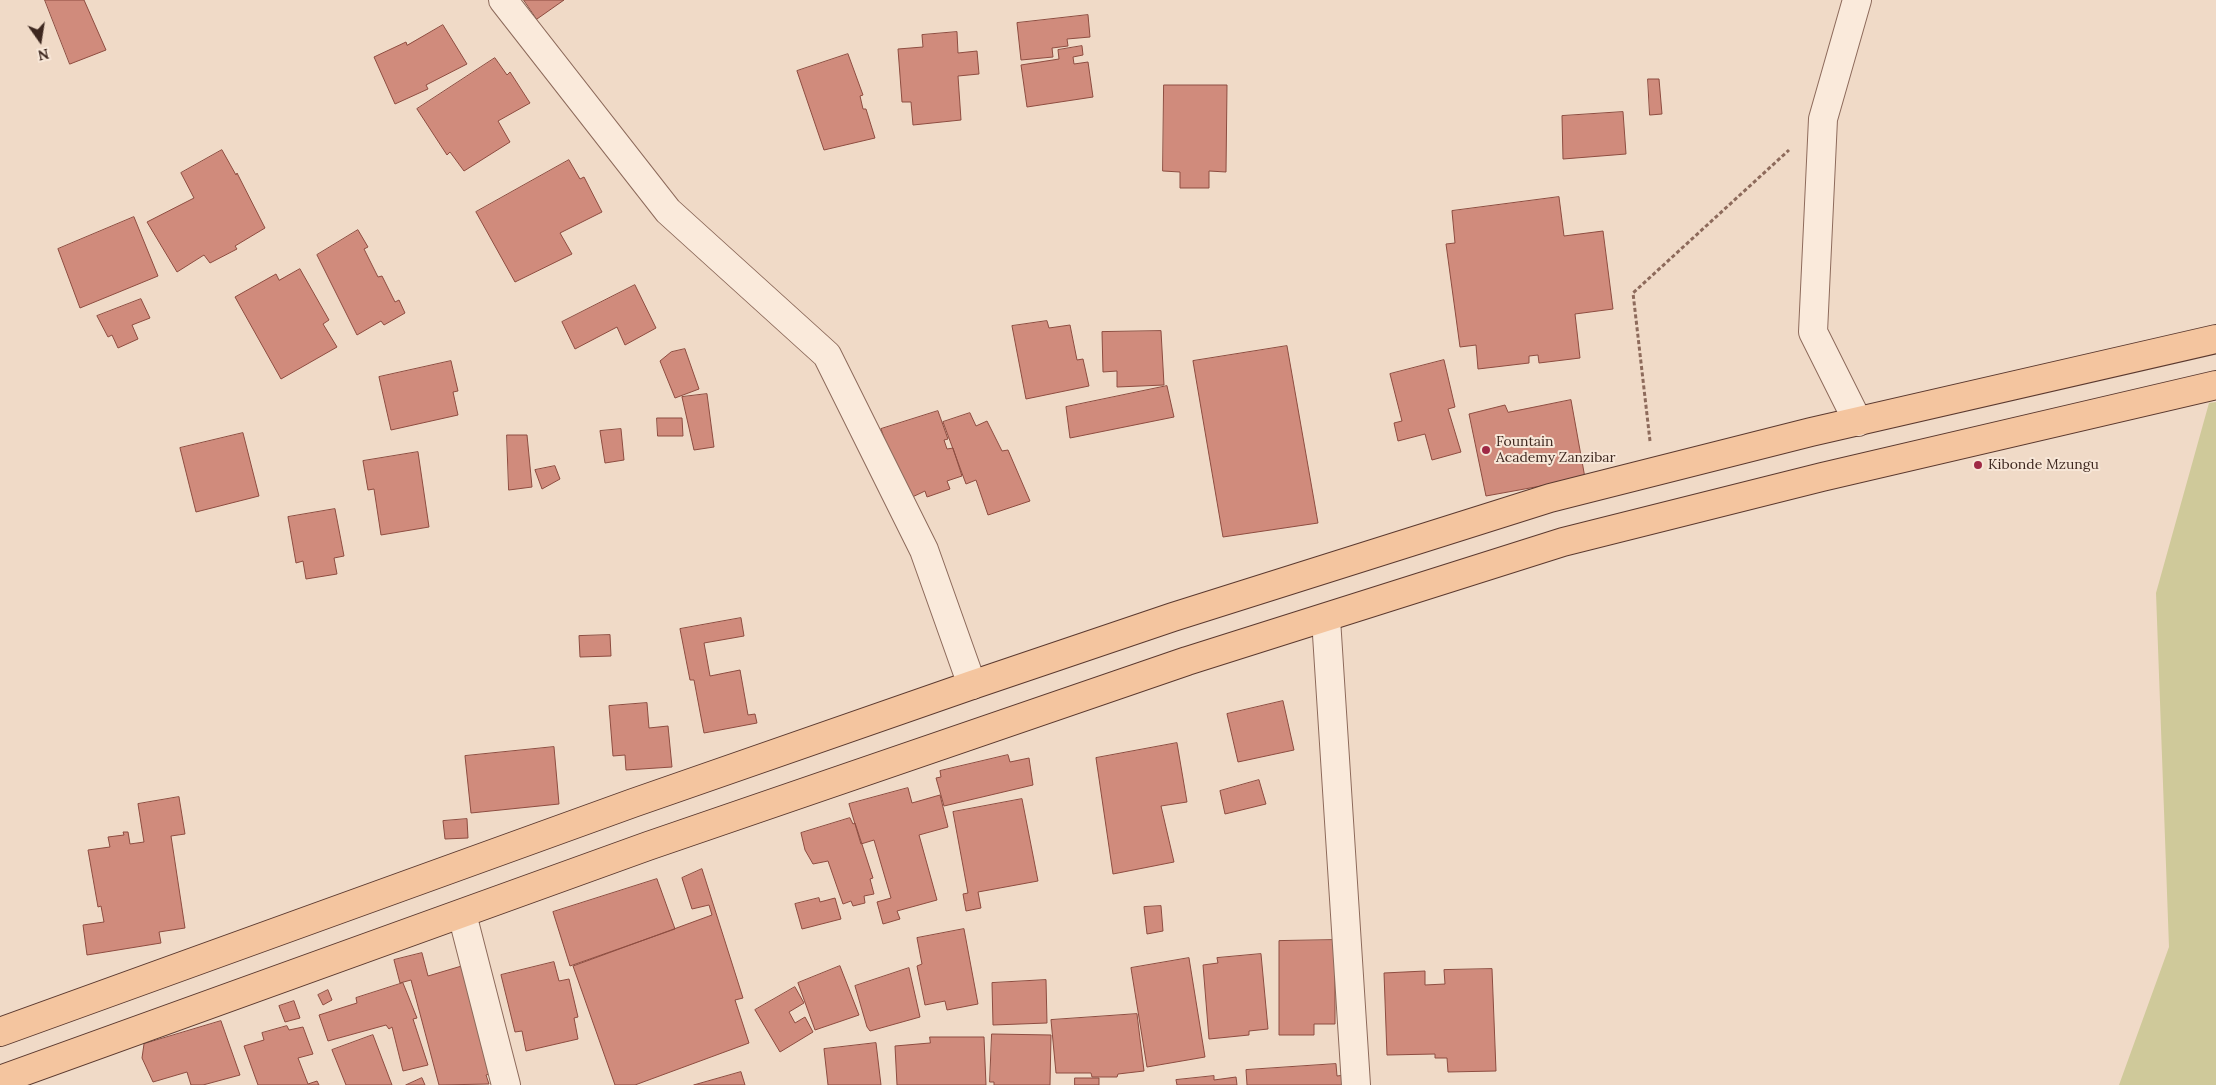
<!DOCTYPE html>
<html>
<head>
<meta charset="utf-8">
<style>
  body { margin:0 }
  #map { position:relative; width:2216px; height:1085px; overflow:hidden; background:#f0dac7; font-family:Lora,serif }
  canvas { display:block }
  .north { position:absolute; left:15px; top:15px; width:50px; height:50px; -webkit-text-stroke:4px #f7e6d7; paint-order:stroke; rotate:167deg; font-size:14px; font-weight:700; line-height:20px; text-align:center; color:#3d271f }
  .north::after { content:''; display:block; margin:auto; width:18px; height:22px; background:#3d271f; clip-path:polygon(50% 0,100% 100%,50% 72%,0 100%) }
</style>
</head>
<body>
<div id="map">
<canvas width="2216" height="1085"></canvas>
<div class="north">N</div>
</div>
<script>
const ctx = document.querySelector('canvas').getContext('2d');
ctx.lineJoin = 'round';
function fillPath(path, color) { ctx.fillStyle = color; ctx.fill(path, 'evenodd'); }
function strokePath(path, color, width, dash) { ctx.strokeStyle = color; ctx.lineWidth = width; ctx.lineCap = dash ? 'butt' : 'round'; ctx.setLineDash(dash || []); ctx.stroke(path); }
function label(font, color, halo, rows, align = 'center') {
  ctx.font = font + ' Lora,serif'; ctx.lineWidth = 4; ctx.setLineDash([]); ctx.textBaseline = 'middle'; ctx.strokeStyle = halo; ctx.fillStyle = color; for (const [text, x, y, turn = 0] of rows) {
    ctx.save(); ctx.translate(x, y); ctx.rotate((+turn || 0) * Math.PI / 180); ctx.textAlign = isNaN(turn) ? turn : align; if (halo) ctx.strokeText(text, 0, 0); ctx.fillText(text, 0, 0); ctx.restore();
  }
}
fillPath(new Path2D(`
  M2216,402v683h-97l50,-138 -13,-354 53,-190z`), '#cfc99a');
const building = new Path2D(`
  M45,0h39l22,50 -36,14z
  M524,0h40l-27,19z
  M1088,15l2,22 -23,2 1,7 -16,2 1,9 -32,3 -4,-37z
  M443,25l24,39 -41,21 2,4 -33,15 -21,-47 32,-15 1,3z
  M957,32l1,21 19,-2 2,23 -21,2 3,44 -48,5 -2,-23h-9l-4,-53 25,-2 -1,-12z
  M1082,46l1,9 -10,2 1,7 14,-2 5,35 -66,10 -6,-42 38,-6 -1,-9z
  M848,54l15,41 -3,1 3,13h3l9,29 -51,12 -27,-79z
  M495,58l12,17 3,-3 20,31 -32,18 12,21 -46,29 -14,-19 -3,3 -30,-46z
  M1648,79h11l3,35 -12,1z
  M1164,85h63l-1,87 -17,-1v17h-29v-16l-17,-1z
  M1623,112l3,42 -63,5 -1,-43z
  M222,150l14,25 1,-2 28,55 -30,18 2,3 -27,14 -6,-8 -27,17 -30,-50 47,-24 -13,-25z
  M569,160l11,19 4,-2 18,35 -42,21 12,21 -57,28 -39,-70z
  M1559,197l5,39 39,-5 10,78 -38,5 5,44 -41,5 -1,-8 -9,1v7l-51,6 -2,-24 -16,2 -14,-103 9,-1 -3,-32z
  M134,217l24,59 -78,32 -22,-59z
  M358,230l10,17 -4,2 14,28 4,-1 13,26 4,-2 6,13 -21,12 -3,-4 -24,14 -40,-80z
  M300,269l29,51 -6,4 14,23 -56,32 -46,-82 41,-23 3,6z
  M635,285l21,43 -31,17 -8,-18 -42,22 -13,-27z
  M141,299l9,19 -18,7 6,14 -20,9 -6,-13 -4,2 -11,-21z
  M1047,321l2,7 21,-3 7,35 6,-1 6,27 -63,13 -14,-73z
  M1161,331l3,54 -47,2v-16l-14,1 -1,-40z
  M1287,346l31,177 -95,14 -30,-176z
  M685,349l14,40 -24,9 -15,-37 11,-9z
  M1444,360l11,47 -7,2 13,43 -29,8 -7,-26 -27,7 -4,-18 8,-2 -12,-47z
  M451,361l7,30 -5,1 5,23 -67,15 -12,-53z
  M1167,386l7,31 -104,21 -4,-31z
  M707,394l7,53 -20,3 -12,-53z
  M1571,400l14,78 -99,18 -17,-82 36,-9 3,7z
  M938,411l10,28 -4,1 3,9 6,-1 9,28 -15,5 3,8 -23,8 -2,-6 -19,9 -25,-71z
  M970,413l6,13 11,-5 15,30 6,-1 22,51 -42,14 -12,-35 -10,4 -23,-62z
  M657,418h25l1,18h-25z
  M621,429l3,31 -19,3 -5,-32z
  M243,433l16,63 -63,16 -16,-64z
  M507,435h20l5,52 -23,3z
  M418,452l11,75 -48,8 -7,-46 -6,1 -5,-29z
  M555,466l5,13 -18,10 -7,-19z
  M335,509l9,47 -10,2 3,16 -31,5 -3,-18 -7,2 -8,-46z
  M741,618l3,18 -40,7 6,33 30,-6 8,45 7,-1 2,9 -53,10 -10,-53h-4l-10,-51z
  M610,635l1,21 -31,1 -1,-21z
  M1283,701l11,49 -56,12 -11,-48z
  M647,703l2,25 19,-2 4,41 -46,3 -1,-15 -12,1 -4,-50z
  M1177,743l10,59 -26,4 13,56 -61,12 -17,-116z
  M554,747l5,57 -88,9 -6,-57z
  M1008,755l2,7 19,-4 4,27 -89,21 -8,-28 5,-1 -1,-6z
  M1259,780l7,24 -41,10 -5,-23z
  M908,788l4,15 28,-8 8,32 -29,8 18,65 -40,11 3,8 -17,5 -6,-22 14,-4 -17,-58 -13,4 -12,-40z
  M179,797l6,37 -14,2 14,92 -26,4 2,11 -74,12 -4,-30 21,-3 -3,-16 -3,1 -10,-57 22,-3 -2,-10 16,-2 -1,-3h5l2,12 14,-2 -6,-38z
  M1022,799l16,82 -60,11 3,16 -15,3 -3,-17 5,-1 -15,-81z
  M850,818l3,6 2,-1 18,55 -3,1 4,15 -10,2 1,7 -12,3 -2,-5 -8,3 -15,-43 -15,3 -8,-14 -4,-17z
  M467,819l1,19 -23,1 -2,-18z
  M702,869l41,129 -8,2 14,43 -114,42h-20l-42,-119 139,-51 -3,-10 -17,4 -10,-31z
  M657,879l18,50 -105,37 -17,-54z
  M819,898l1,4 15,-4 6,21 -39,10 -7,-25z
  M1161,906l2,25 -16,3 -3,-27z
  M964,929l14,75 -31,6 -2,-9 -20,4 -8,-39 5,-2 -5,-26z
  M1335,940v84h-21v11h-35v-94z
  M422,953l6,23 37,-11 29,108 -8,2 3,9 -50,1 -28,-105 -11,3 -6,-23z
  M1261,954l7,75 -19,2v4l-40,4 -6,-74 15,-2 -1,-5z
  M1189,958l16,99 -58,10 -16,-99z
  M554,962l5,19 10,-2 9,38 -4,1 4,21 -52,12 -4,-20 -7,1 -14,-57z
  M840,966l19,49 -44,15 -17,-47z
  M909,968l11,49 -50,14 -3,-4 -12,-41z
  M1492,969l4,102 -48,1 -1,-14h-12v-4l-48,1 -3,-82 41,-2v14l20,-1 -1,-14z
  M1046,980l1,43 -54,2 -1,-42z
  M403,983l14,35 -4,1 15,46 -25,6 -11,-44 -3,2 -3,-4 -58,16 -9,-26 38,-12 -1,-5z
  M795,987l9,16 -15,9 6,11 10,-6 8,15 -33,20 -25,-42z
  M328,990l4,10 -9,5 -5,-10z
  M294,1001l6,17 -15,4 -6,-16z
  M1137,1014l7,57 -26,3 -1,3h-25l-1,-4h-35l-5,-53z
  M221,1021l19,54 -37,10h-12l-4,-13 -34,10 -11,-24 2,-14z
  M287,1026l2,4 14,-3 10,27 -15,4 10,26 9,-3 2,4h-61l-14,-39 20,-6 -2,-7z
  M992,1034l59,1 -1,50h-56v-3h-4z
  M373,1035l19,50h-46l-14,-35z
  M930,1037h54l2,48h-89l-2,-39 35,-3z
  M876,1043l5,42h-53l-4,-36z
  M1336,1064l1,12 8,-1 1,10h-99l-1,-15z
  M741,1072l4,13h-51z
  M1214,1076v4l22,-3 1,8h-60l-1,-5z
  M422,1078l3,7h-19z
  M1075,1078h24v7h-24z`);
fillPath(building, '#d08b7c');
strokePath(building, '#8d4c40', 1);
const minor = new Path2D(`
  M503,0l165,211 159,144 97,195 48,135
  M1857,0l-34,119 -10,213 45,90
  M1326,619l30,466
  M462,914l44,171`);
const primary = new Path2D(`
  M0,1032l633,-229 339,-118 201,-68 377,-119 261,-66 405,-93
  M0,1080l648,-234 539,-185 376,-119 259,-65 394,-92`);
strokePath(minor, '#8d6a5b', 30);
strokePath(primary, '#5b392f', 30);
strokePath(new Path2D(`
  M1650,441l-17,-148 156,-143`), '#8d6a5b', 3, [4, 2.5]);
strokePath(minor, '#faeadb', 28);
strokePath(primary, '#f4c59f', 28);
for (const [x, y, r, color] of [
  [1486,450,5,"#9f2945"],
  [1978,465,5,"#9f2945"]
]) { const dot = new Path2D(); dot.arc(x, y, r, 0, 2 * Math.PI); ctx.fillStyle = color; ctx.fill(dot); strokePath(dot, '#f7e6d7', 2); }
label('14px', '#3d271f', '#f7e6d7', [
  ["Fountain",1496,442],
  ["Academy Zanzibar",1496,458],
  ["Kibonde Mzungu",1988,465]
], 'left');
</script>
</body>
</html>
